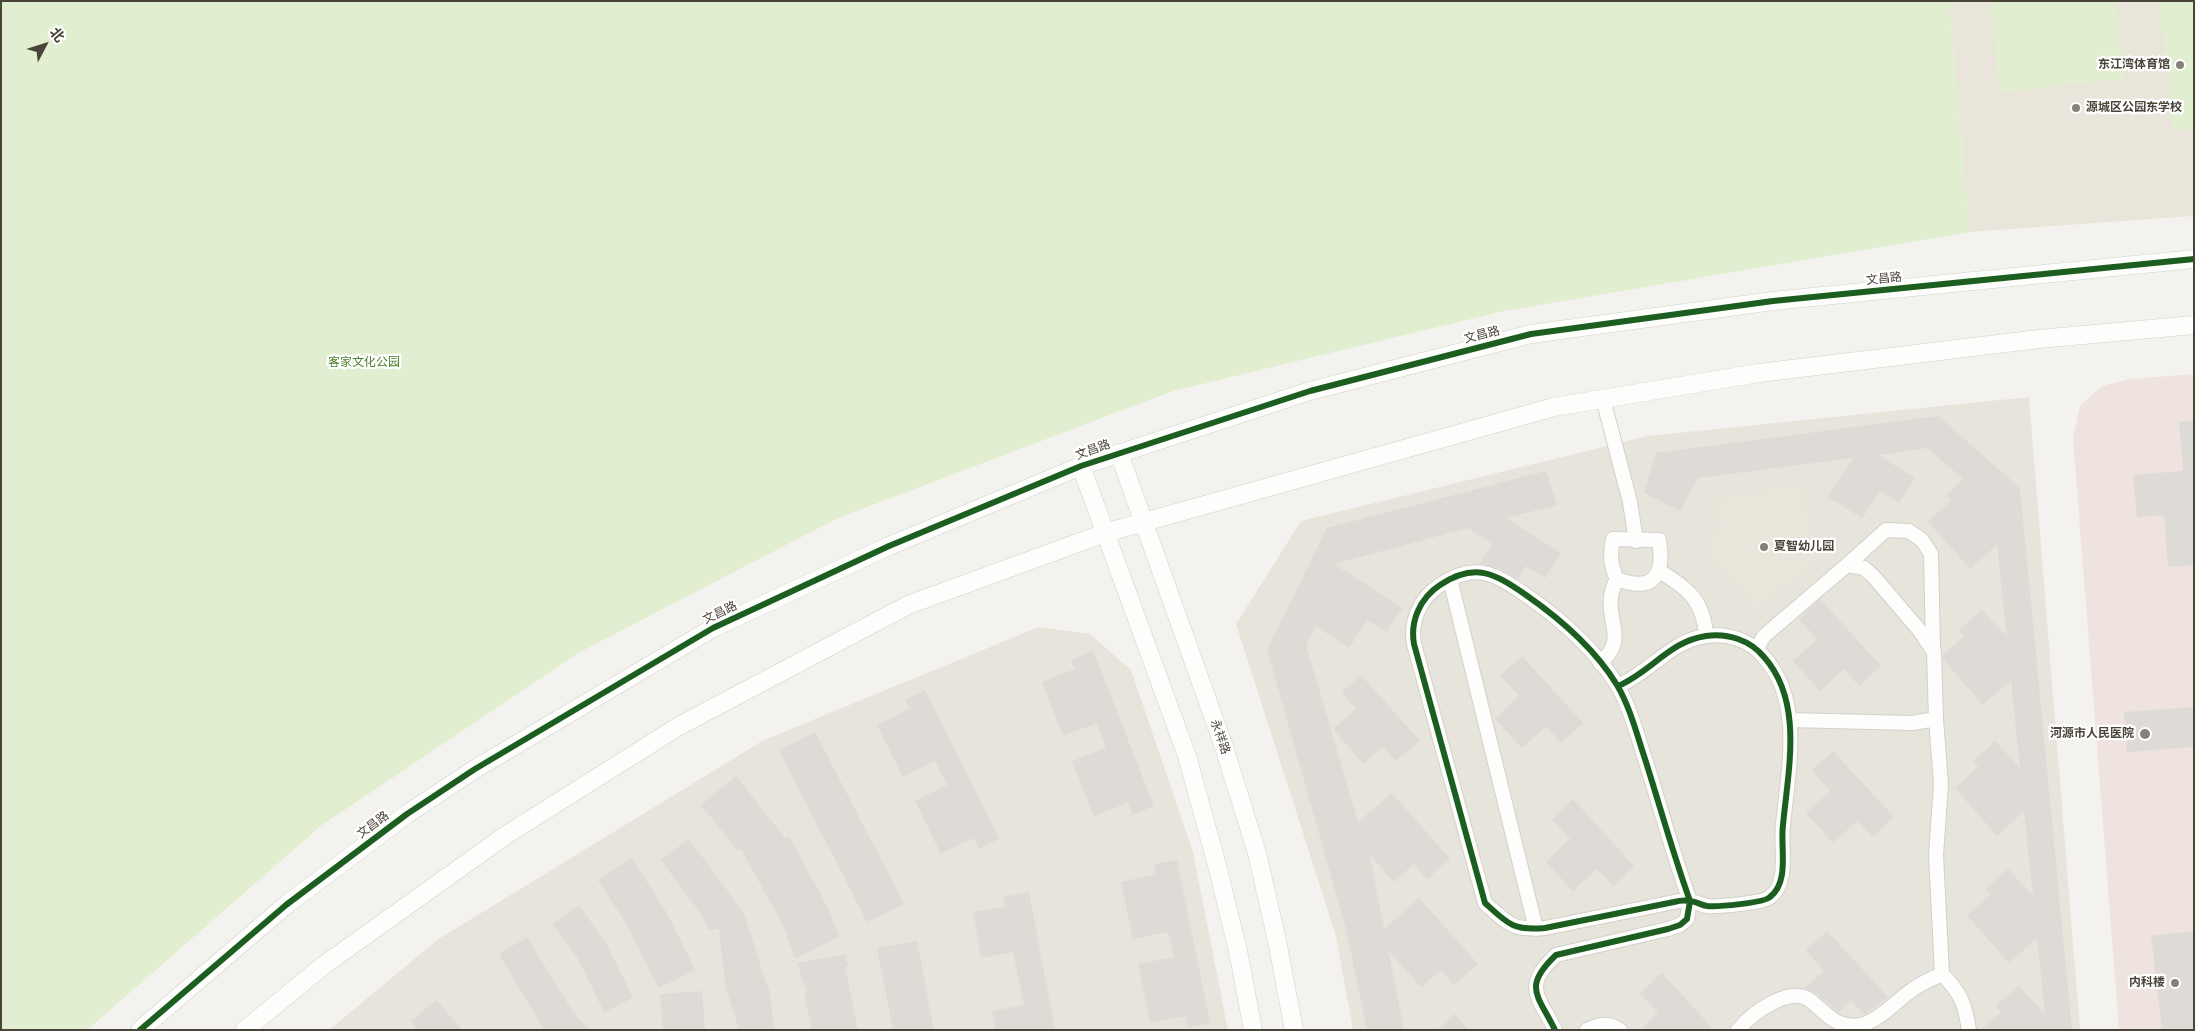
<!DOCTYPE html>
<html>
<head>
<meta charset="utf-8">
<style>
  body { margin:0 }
  #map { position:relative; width:2195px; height:1031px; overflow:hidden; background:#f4f2ee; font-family:Rubik,"Noto Sans SC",sans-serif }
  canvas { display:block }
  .frame { position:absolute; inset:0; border:2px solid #4b4439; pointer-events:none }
  .north { position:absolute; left:20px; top:20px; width:50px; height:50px; -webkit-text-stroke:4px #fff; paint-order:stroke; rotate:50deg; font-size:14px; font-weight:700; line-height:20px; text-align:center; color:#4b4439 }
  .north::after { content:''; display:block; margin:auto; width:18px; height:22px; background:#4b4439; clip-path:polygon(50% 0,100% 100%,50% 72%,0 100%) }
</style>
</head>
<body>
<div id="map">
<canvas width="2195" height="1031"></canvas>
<div class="frame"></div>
<div class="north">北</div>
</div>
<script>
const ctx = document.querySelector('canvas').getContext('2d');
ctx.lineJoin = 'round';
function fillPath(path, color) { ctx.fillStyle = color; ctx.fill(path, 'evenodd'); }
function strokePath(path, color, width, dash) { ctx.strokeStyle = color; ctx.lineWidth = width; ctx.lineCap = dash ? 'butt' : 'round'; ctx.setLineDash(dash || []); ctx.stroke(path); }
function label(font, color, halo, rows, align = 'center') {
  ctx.font = font + ' Rubik,"Noto Sans SC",sans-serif'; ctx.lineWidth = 4.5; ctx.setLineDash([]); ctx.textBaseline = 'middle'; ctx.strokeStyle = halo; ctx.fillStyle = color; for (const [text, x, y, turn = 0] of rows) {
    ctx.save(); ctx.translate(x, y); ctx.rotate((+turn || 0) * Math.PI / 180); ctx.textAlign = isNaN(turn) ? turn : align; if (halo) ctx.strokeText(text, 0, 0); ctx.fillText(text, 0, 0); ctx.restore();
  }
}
fillPath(new Path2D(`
  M2029,397l51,633h-727l-17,-94 -100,-312 65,-103 347,-85z
  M1039,627l51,7 41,36 62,182 35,178h-899l108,-90 327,-200z`), '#e7e4dc');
fillPath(new Path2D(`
  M1949,1h245v215l-224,16z
  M1801,482l9,45 19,24 -72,61 -58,-69 20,-17 -5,-27z`), '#eae5da');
fillPath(new Path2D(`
  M2194,374v656h-75l-46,-592 7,-32 22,-20 29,-7z`), '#eee3df');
fillPath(new Path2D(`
  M1,1h1948l21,231 -466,79 -331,80 -335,127 -258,134 -258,173 -235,205h-86z
  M1989,1h127l9,77 -125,15z
  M2158,1h36v128l-21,2z`), '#e1eecf');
fillPath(new Path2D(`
  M1938,416l82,72 52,542h-91l20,-18 -5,-7 23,-19 26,28 -8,-76 -28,25 -42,-48 23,-20 -5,-6 23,-20 25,27 -9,-85 -27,25 -42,-48 23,-21 -5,-6 22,-20 25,27 -9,-88 -28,25 -40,-46v-4l21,-19 -5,-6 23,-20 25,27 -10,-92 -27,24 -42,-48 23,-20 -5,-6 17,-16 -36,-31 -49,7 37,23 -16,25 -19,-12 -18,27 -34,-21 25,-39 -155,20 -18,33 -36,-18 12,-40z
  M2194,421v144l-26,2 -4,-52 -27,2 -4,-42 50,-4 -4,-49z
  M1546,471l11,34 -51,13 55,35 -16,25 -19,-12 -8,13 -20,-11 -18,-4 12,-20 -24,-16 -134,36 69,44 -17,24 -19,-12 -18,28 -33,-22 -10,19 52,177 34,-29 58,66 -23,20 -13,-15 -20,18 -24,-27 14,74 35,-31 59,66 -24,21 -13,-15 -20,17 -33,-37 16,80h-37l-21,-101 -79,-280 60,-121z
  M1820,599l61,67 -22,20 -15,-17 -24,22 -27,-30 24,-22 -18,-20z
  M1093,651l61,155 -22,9 -4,-12 -34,13 -22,-55 34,-13 -9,-25 -34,13 -21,-54 33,-13 -4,-9z
  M1522,656l61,67 -22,20 -15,-17 -24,22 -27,-29 24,-23 -19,-20z
  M1361,675l59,66 -24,20 -13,-14 -20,17 -30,-35 23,-20 -14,-17z
  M925,690l74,149 -20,10 -5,-11 -33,16 -26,-53 32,-16 -12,-24 -32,16 -26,-52 32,-16 -4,-9z
  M2194,707v40l-67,5 -3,-40z
  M815,732l89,172 -37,18 -88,-172z
  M1833,751l61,66 -21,20 -16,-16 -24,22 -27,-30 24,-22 -18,-21z
  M736,776l49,62 4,-2 40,74 10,27 -44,22 -11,-32 -43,-78 -3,2 -37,-46z
  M1573,799l61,67 -21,20 -16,-17 -24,22 -27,-29 24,-23 -18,-20z
  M689,839l55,74 23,73h2l5,44h-35l-13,-42 -7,-59 -11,1 -4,-12 -43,-58z
  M632,858l36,57 27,55 -36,18 -32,-63 -29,-45z
  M1177,860l33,163 -22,5 -2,-12 -36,7 -12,-59 36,-7 -6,-25 -35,7 -12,-57 35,-8 -2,-10z
  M1029,892l26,138h-59l-4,-19 32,-6 -11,-53 -32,6 -8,-46 32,-5 -2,-10z
  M579,905l27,38 27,55 -29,14 -27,-55 -24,-33z
  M1827,931l61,66 -24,18 -13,-15 -13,12 -21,-18 -12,-6 19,-17 -18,-21z
  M2194,931v99h-32l-11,-94z
  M527,937l46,75 17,18h-46l-45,-76z
  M917,941l17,89h-41l-16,-82z
  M845,954l4,12 -4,1 13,63h-46l-8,-36 3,-1 -10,-30z
  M1662,973l52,57h-74l18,-17 -18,-20z
  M702,991l3,39h-42l-3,-36z
  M436,1000l26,30h-44l-7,-9z
  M1455,1014l14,16h-32z`), '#dedbd6');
const minor = new Path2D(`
  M1603,399l27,103 6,39
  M1613,539l46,1c6,35 -5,53 -42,39 -7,-14 -7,-25 -4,-40z
  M1847,565l39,-35 23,1 13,9 9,14 2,94
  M1659,571c29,17 45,30 47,65
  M1450,579l86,350
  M1757,648l7,-12 83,-71 17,3 10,9 46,54 14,21 2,67 -24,4 -123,-3
  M1600,663c33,-27 -3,-48 17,-84
  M1942,974c19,19 23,30 27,56
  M1555,1030c-17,-35 -33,-43 1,-75l112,-26 12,-4 7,-6 3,-18c-17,-47 -30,-95 -45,-142 -8,-24 -15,-52 -28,-74 -22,-36 -58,-67 -91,-90 -32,-22 -51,-33 -86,-10 -20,13 -30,36 -26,59l71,259c23,21 28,28 60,25l129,-26c4,-1 10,-2 15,-1 6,0 12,4 18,5 10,1 57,-3 63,-9 20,-15 10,-50 13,-72 5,-55 21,-123 -19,-168 -14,-17 -36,-24 -58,-21 -36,5 -55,36 -88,50
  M1587,1030c13,-6 21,-8 33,0
  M1738,1030c14,-17 53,-46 73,-29 16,13 26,28 50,24 18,-4 36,-25 51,-35 9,-7 20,-11 30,-16l-6,-119 5,-71 -5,-65`);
const tertiary = new Path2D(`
  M1119,453l104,291 34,109 20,88 17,89
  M1081,466l106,290 30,109 21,86 15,79
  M140,1030l146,-125 121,-91 68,-45 238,-141 176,-82 192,-80 229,-75 221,-57 242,-33 421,-42
  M245,1030l79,-65 182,-130 173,-109 229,-121 197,-72 449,-126 205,-34 280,-34 155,-14`);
strokePath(minor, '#d2d0cb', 16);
strokePath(tertiary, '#d2d0cb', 19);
strokePath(minor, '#fdfdfc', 14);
strokePath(tertiary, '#fdfdfc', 18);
strokePath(new Path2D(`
  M140,1030l146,-125 121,-91 68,-45 238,-141 176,-82 192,-80 229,-75 221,-57 242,-33 421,-42
  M1555,1030c-17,-35 -33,-43 1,-75l112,-26 12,-4 7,-6 3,-18c-17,-47 -30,-95 -45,-142 -8,-24 -15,-52 -28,-74 -22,-36 -58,-67 -91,-90 -32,-22 -51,-33 -86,-10 -20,13 -30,36 -26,59l71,259c23,21 28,28 60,25l129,-26c4,-1 10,-2 15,-1 6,0 12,4 18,5 10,1 57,-3 63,-9 20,-15 10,-50 13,-72 5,-55 21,-123 -19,-168 -14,-17 -36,-24 -58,-21 -36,5 -55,36 -88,50`), '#1b5e20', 6);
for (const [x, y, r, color] of [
  [2180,65,5,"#868178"],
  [2076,108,5,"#868178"],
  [1764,547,5,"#868178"],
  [2145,734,6,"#868178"],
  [2175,983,5,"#868178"]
]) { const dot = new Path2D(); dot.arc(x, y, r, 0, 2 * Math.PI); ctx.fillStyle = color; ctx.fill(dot); strokePath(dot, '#fff', 2); }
label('bold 12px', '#4b4439', '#fff', [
  ["东江湾体育馆",2170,65],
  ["源城区公园东学校",2086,108,"left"],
  ["夏智幼儿园",1774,547,"left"],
  ["河源市人民医院",2134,734],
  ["内科楼",2165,983]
], 'right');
label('12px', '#4b4439', '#fff', [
  ["文昌路",1884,279,-6],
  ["文昌路",1482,335,-14],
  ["文昌路",1093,450,-20],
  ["文昌路",720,613,-26],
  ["永祥路",1220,737,71],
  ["文昌路",373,825,-37]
]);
label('12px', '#4a7f2a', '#fff', [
  ["客家文化公园",364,363]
]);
</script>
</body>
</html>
